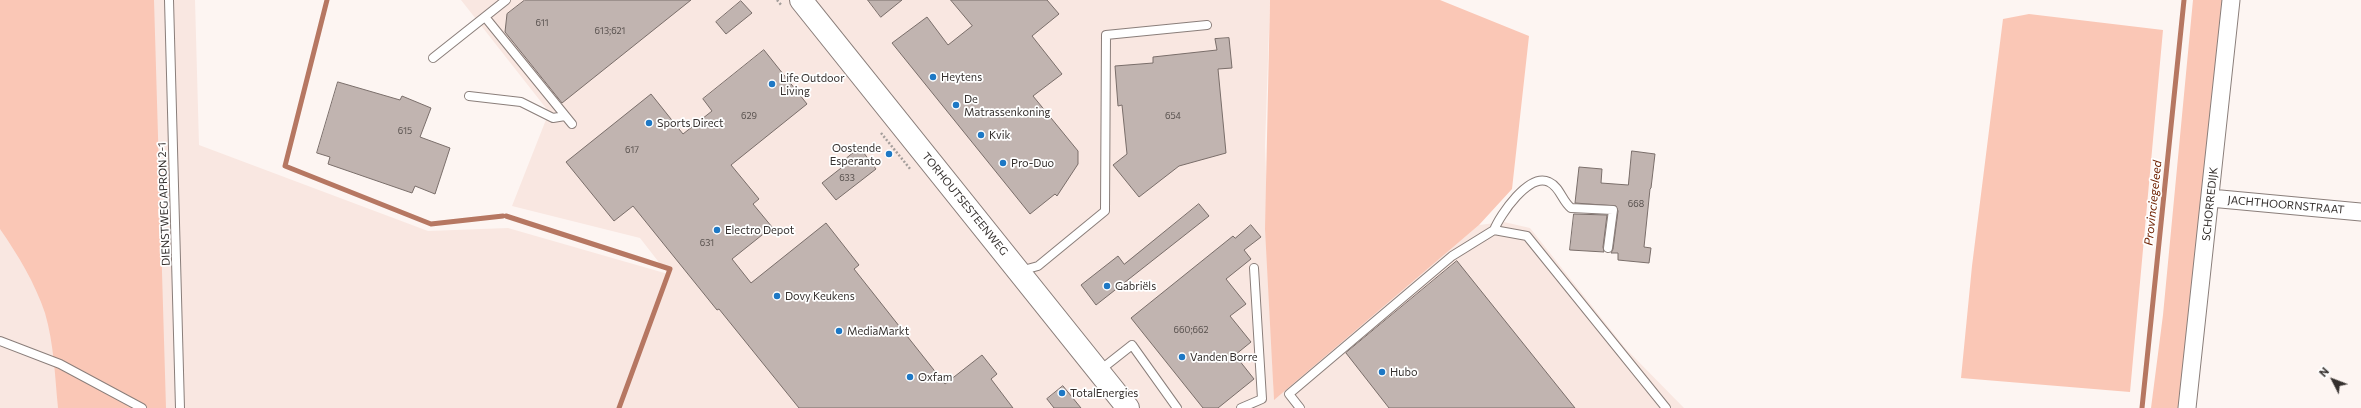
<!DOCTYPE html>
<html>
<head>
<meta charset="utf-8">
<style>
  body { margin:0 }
  #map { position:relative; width:2361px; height:408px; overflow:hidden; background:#fdf5f2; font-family:Commissioner,sans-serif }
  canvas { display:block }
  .north { position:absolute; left:2313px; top:360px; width:40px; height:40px; -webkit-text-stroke:3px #fff; paint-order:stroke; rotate:312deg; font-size:11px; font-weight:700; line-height:16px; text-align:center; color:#35302e }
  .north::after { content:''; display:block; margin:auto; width:14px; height:18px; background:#35302e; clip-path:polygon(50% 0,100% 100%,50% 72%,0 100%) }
</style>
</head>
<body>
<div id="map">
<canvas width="2361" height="408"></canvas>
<div class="north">N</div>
</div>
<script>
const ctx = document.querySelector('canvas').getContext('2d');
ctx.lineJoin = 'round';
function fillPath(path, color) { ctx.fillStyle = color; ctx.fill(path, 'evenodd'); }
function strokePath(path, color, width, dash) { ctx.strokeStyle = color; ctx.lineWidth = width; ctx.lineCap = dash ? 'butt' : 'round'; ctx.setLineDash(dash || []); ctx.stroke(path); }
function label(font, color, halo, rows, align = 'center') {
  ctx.font = font + ' Commissioner,sans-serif'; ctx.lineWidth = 3.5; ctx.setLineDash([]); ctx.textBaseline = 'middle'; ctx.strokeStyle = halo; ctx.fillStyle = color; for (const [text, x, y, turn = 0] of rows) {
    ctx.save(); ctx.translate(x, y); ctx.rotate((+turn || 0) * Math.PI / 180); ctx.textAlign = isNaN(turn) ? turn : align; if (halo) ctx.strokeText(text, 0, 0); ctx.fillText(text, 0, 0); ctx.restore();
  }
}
fillPath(new Path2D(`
  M0,0h195l4,145 229,86 80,-3 160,46 -28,-36 -128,-32 37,-94 -88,-112h809l-5,146 9,253 205,-174 25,-3 26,6 96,121 58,59h-1684z`), '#f9e7e1');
fillPath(new Path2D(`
  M0,0h154l12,408h-108c-3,-31 -4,-64 -13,-95 -10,-30 -27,-58 -45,-84z
  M1270,0h170l89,36 -17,153 -33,36 -205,175 -9,-171z
  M2193,0h32l-45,408h-29l12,-93z
  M2029,14l134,16 -33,362 -169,-14 11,-112 31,-247z`), '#fac7b6');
strokePath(new Path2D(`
  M327,0l-42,166 146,58 72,-8
  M506,216l164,53 -51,139
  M2142,408l42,-408`), '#b67762', 5);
const building = new Path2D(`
  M525,0h166l-129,103 -57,-71 2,-18z
  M868,0h34l-21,17z
  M951,0h96l12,14 -27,22 30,38 -29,22 45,55v13l-21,32 -2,-2 -25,20 -138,-171 35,-26 21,28 24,-19z
  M741,1l11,12 -26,21 -10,-12z
  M1229,38l3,30 -14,1 8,84 -47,13 -40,31 -26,-32 14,-11 -5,-49 -4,1 -3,-40 38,-3v-6l64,-7 -2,-11z
  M764,50l43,54 -76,61 28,34 -6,5 19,23 -40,32 19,24 75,-60 33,42 -5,4 91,115 37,-29 15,19 -6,5 22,29h-214l-80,-99 -2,1 -84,-104 -19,15 -48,-59 85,-68 32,40 29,-23 -9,-12z
  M338,82l62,18 2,-4 29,12 -11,29 30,11 -15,46 -20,-8 -3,7 -84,-29 2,-7 -13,-4z
  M860,148l16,21 -40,31 -14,-17 28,-22 -3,-3z
  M1632,151l23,3 -4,34 -1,1 -6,58 7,1 -2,15 -31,-3v-7h-7l2,-4 5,-38 -2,-5 -41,-3 4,-36 23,2 -1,14 27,2z
  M1199,204l10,12 -113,89 -15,-20 37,-29 6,8z
  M1574,214l33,1 -4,32 1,5 -34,-2z
  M1251,225l10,12 -17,13 7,9 -25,20 20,25 -16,12 21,26 -16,13 19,24 -36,29h-15l-72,-90 102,-82 2,2z
  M1457,261l118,147h-186l-43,-55z
  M1063,386l18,22h-27l-7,-9z`);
fillPath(building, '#c1b4b0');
strokePath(building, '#7a6e6a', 1);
const lane = new Path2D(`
  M169,0l11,408
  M485,17l87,107
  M433,58l73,-58
  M469,96l52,6 32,16 12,-2
  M1494,230c6,-15 35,-58 55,-48 11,5 13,19 22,26l42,2 -5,38
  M1020,271l18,-5 67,-55 1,-176 101,-10
  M0,341l60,23 82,44
  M1099,371l33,-26 45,63
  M1241,408l21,-9 -8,-131
  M1300,408l-11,-14 163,-138 42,-26 33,6 139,172`);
const street = new Path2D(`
  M2210,198l151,14
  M2187,408l44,-408`);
const primary = new Path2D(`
  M801,0l327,408`);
strokePath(lane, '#8a7e7a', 10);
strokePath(street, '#8a7e7a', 19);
strokePath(primary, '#8a7e7a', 24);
strokePath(new Path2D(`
  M777,0l5,6
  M881,133l30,37`), '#a49e9b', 2.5, [2, 2]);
strokePath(lane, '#fff', 8);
strokePath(street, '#fff', 17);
strokePath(primary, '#fff', 22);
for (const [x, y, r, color] of [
  [933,77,4,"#1d78c5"],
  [772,84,4,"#1d78c5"],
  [956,105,4,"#1d78c5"],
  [649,123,4,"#1d78c5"],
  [981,135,4,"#1d78c5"],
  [889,154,4,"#1d78c5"],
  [1003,163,4,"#1d78c5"],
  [717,230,4,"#1d78c5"],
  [1107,286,4,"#1d78c5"],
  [777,296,4,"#1d78c5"],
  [839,331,4,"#1d78c5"],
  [1182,357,4,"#1d78c5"],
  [1382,372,4,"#1d78c5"],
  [910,377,4,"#1d78c5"],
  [1062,393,4,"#1d78c5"]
]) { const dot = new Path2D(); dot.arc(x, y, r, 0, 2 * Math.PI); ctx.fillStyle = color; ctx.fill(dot); strokePath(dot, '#fff', 1.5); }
label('9px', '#58514e', null, [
  ["611",542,23],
  ["613;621",610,31],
  ["629",749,116],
  ["654",1173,116],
  ["615",405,131],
  ["617",632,150],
  ["633",847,178],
  ["668",1636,204],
  ["631",707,243],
  ["660;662",1191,330]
]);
label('11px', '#35302e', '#fff', [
  ["Heytens",941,77],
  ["Life Outdoor",780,78],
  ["Living",780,91],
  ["De",964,99],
  ["Matrassenkoning",964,112],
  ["Sports Direct",657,123],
  ["Kvik",989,135],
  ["Oostende",881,148,"right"],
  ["Esperanto",881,161,"right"],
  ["Pro-Duo",1011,163],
  ["Electro Depot",725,230],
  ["Gabriëls",1115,286],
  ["Dovy Keukens",785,296],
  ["MediaMarkt",847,331],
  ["Vanden Borre",1190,357],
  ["Hubo",1390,372],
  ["Oxfam",918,377],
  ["TotalEnergies",1070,393]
], 'left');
label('11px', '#35302e', '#fff', [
  ["DIENSTWEG APRON 2-1",164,204,-92],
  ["TORHOUTSESTEENWEG",965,204,51],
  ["SCHORREDIJK",2210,204,-84],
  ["JACHTHOORNSTRAAT",2286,205,5]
]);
label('italic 12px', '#722505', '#fff', [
  ["Provinciegeleed",2153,203,-84]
]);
</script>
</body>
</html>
